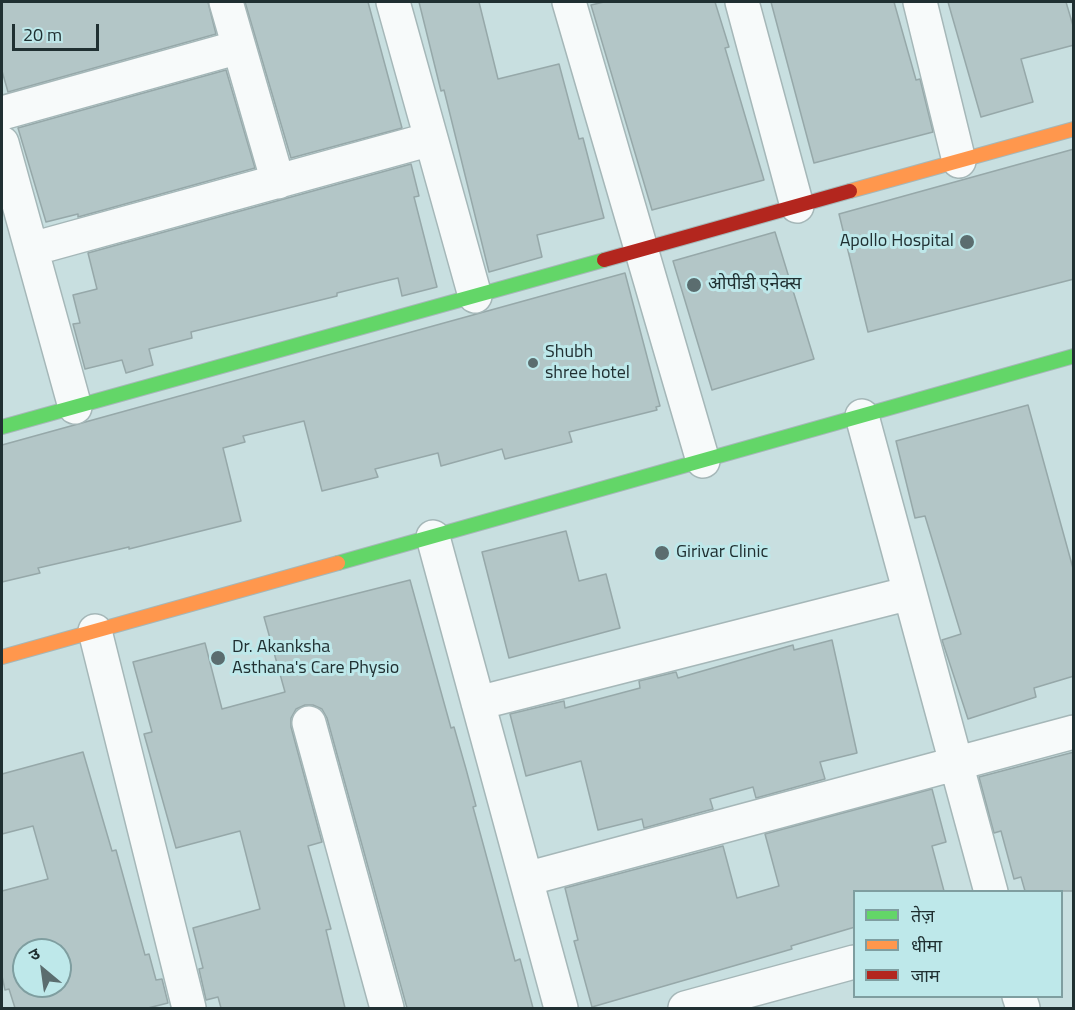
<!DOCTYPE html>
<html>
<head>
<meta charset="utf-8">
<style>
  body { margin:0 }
  #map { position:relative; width:1075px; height:1010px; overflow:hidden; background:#c8dfe0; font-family:"Titillium Web","Noto Sans Devanagari",sans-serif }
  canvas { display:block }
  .frame { position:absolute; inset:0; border:3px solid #203032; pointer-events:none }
  .legend { position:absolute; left:853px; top:890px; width:210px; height:108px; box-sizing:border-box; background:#bee8ea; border:2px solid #7f9ea0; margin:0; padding:8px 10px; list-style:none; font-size:18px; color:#203032 }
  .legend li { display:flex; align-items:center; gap:12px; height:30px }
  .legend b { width:30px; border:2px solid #7f9ea0 }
  .north { position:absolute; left:12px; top:938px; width:60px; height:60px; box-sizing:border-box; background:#bee8ea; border:2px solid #7f9ea0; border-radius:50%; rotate:331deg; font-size:16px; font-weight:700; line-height:24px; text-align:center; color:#203032 }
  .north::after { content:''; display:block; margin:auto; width:21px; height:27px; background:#5b6d6f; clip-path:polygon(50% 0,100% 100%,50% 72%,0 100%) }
  .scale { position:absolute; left:12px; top:24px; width:87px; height:27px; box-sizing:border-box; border:3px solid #203032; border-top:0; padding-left:8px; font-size:18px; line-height:21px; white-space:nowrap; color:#203032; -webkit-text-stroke:4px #bee8ea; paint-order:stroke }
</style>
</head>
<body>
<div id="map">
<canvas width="1075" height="1010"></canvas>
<div class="frame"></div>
<ul class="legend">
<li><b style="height:8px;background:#63d668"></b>तेज़</li>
<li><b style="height:8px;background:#ff974d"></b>धीमा</li>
<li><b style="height:8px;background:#b3261e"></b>जाम</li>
</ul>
<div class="north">उ</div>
<div class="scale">20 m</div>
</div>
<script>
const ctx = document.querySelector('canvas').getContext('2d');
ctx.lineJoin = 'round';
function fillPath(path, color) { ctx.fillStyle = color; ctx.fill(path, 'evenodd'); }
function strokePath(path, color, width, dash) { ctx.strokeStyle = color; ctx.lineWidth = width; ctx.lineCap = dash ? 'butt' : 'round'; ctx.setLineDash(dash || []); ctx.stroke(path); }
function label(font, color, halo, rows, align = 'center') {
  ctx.font = font + ' "Titillium Web","Noto Sans Devanagari",sans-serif'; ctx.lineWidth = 6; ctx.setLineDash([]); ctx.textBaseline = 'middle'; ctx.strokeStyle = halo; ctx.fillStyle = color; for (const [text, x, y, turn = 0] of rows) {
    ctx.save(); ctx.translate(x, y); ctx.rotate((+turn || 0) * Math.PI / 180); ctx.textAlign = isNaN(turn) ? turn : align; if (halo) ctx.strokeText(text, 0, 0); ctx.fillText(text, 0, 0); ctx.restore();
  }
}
const building = new Path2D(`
  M2,2h206l8,32 -208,58 -6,-21z
  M245,2h123l34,126 -111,30z
  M419,2h60l19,77 61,-15 20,75 4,-1 21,80 -67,17 5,22 -53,15 -45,-182 -3,1z
  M604,2h111l14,45 -4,1 39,132 -112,30 -61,-205z
  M771,2h123l22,78 4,-1 13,53 -119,31z
  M948,2h118l8,27v16l-53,14 12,43 -52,15z
  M226,70l29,98 -177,49v-3l-32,8 -28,-94z
  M1074,149v130l-206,53 -29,-118z
  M411,164l8,32 -5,1 23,90 -35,9 -4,-18 -17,4 -44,11v3l-146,36 1,6 -43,11 4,16 -27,8 -4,-13 -37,9 -12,-45 7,-1 -7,-28 24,-6 -9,-36z
  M775,232l39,127 -102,31 -39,-129z
  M625,273l35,133 -4,1 1,3 -88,22 3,10 -67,17 -3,-10 -61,17 -3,-13 -63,16 3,8 -56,14 -18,-70 -61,15 2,6 -22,6 18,73 -112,28v-2l-91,21 2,5 -38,9v-137z
  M1028,405l46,167v104l-40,12 2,9 -68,22 -26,-79 19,-6 -36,-118 -10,2 -19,-77z
  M566,531l13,50 27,-7 14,54 -111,30 -27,-106z
  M410,580l41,148 3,-1 12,42 10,37 -3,1 42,154 5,-2 13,49h-126l-80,-290 -5,-9 -9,-4h-8l-9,4 -5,9v9l31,115 -14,4 23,83 -5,1 19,78h-124l-3,-11 -12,3 -7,-31 4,-1 -10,-40 67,-19 -20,-78 -64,17 -32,-114 8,-2 -19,-70 72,-19 17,66 63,-17 -21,-75z
  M832,640l25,113 -37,9 5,17 -69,19 -3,-11 -43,12 3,10 -69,19 -2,-9 -44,11 -17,-69 -55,15 -16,-62 54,-13 1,7 75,-20 -1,-7 37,-9 2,6 115,-33 1,5z
  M83,752l29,99 4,-1 29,105 4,-1 7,26 6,-1 6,24 -20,5h-133l-6,-19 -4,1 -3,-14v-85l46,-12 -15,-53 -31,8v-60zM24,950h36v36h-36z
  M1074,752v139h-49l-4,-14 -7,2 -13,-48 -7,2 -15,-56z
  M932,789l14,53 -14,4 12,45h-89v36l-64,19 1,3 -200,58 -18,-66 4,-1 -13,-52 158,-42 14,52 42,-12 -14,-52z`);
fillPath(building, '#b3c6c7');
strokePath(building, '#96a8a9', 1.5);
const street = new Path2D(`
  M226,2l52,180
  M393,2l82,294
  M569,2l134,459
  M742,2l55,204
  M920,2l39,159
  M2,113l237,-66
  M2,143l73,264
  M32,249l399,-110
  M862,416l129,476
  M433,537l128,471
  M95,631l94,377
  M478,703l432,-110
  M309,723l78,285
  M526,879l548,-147
  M1019,996l4,12
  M685,1008l169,-46`);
const fast = new Path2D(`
  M2,427l602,-167
  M338,563l736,-207`);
const slow = new Path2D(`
  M850,191l224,-62
  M2,657l336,-94`);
const jam = new Path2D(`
  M604,260l246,-69`);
strokePath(street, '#a5b7b8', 36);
strokePath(fast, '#a5b7b8', 16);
strokePath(slow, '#a5b7b8', 16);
strokePath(jam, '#a5b7b8', 16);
strokePath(street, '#f7fafa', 33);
strokePath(fast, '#63d668', 14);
strokePath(slow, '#ff974d', 14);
strokePath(jam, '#b3261e', 14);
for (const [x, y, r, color] of [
  [967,242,8,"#5b6d6f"],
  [694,285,8,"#5b6d6f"],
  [533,363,6,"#5b6d6f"],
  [662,553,8,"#5b6d6f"],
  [218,658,8,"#5b6d6f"]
]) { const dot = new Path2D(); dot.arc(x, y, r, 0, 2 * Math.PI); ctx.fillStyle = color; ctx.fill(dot); strokePath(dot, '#bee8ea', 2); }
label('18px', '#203032', '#bee8ea', [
  ["Apollo Hospital",954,242,"right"],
  ["ओपीडी एनेक्स",708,285],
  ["Shubh",545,353],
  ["shree hotel",545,374],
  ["Girivar Clinic",676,553],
  ["Dr. Akanksha",232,648],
  ["Asthana's Care Physio",232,669]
], 'left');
</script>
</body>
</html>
